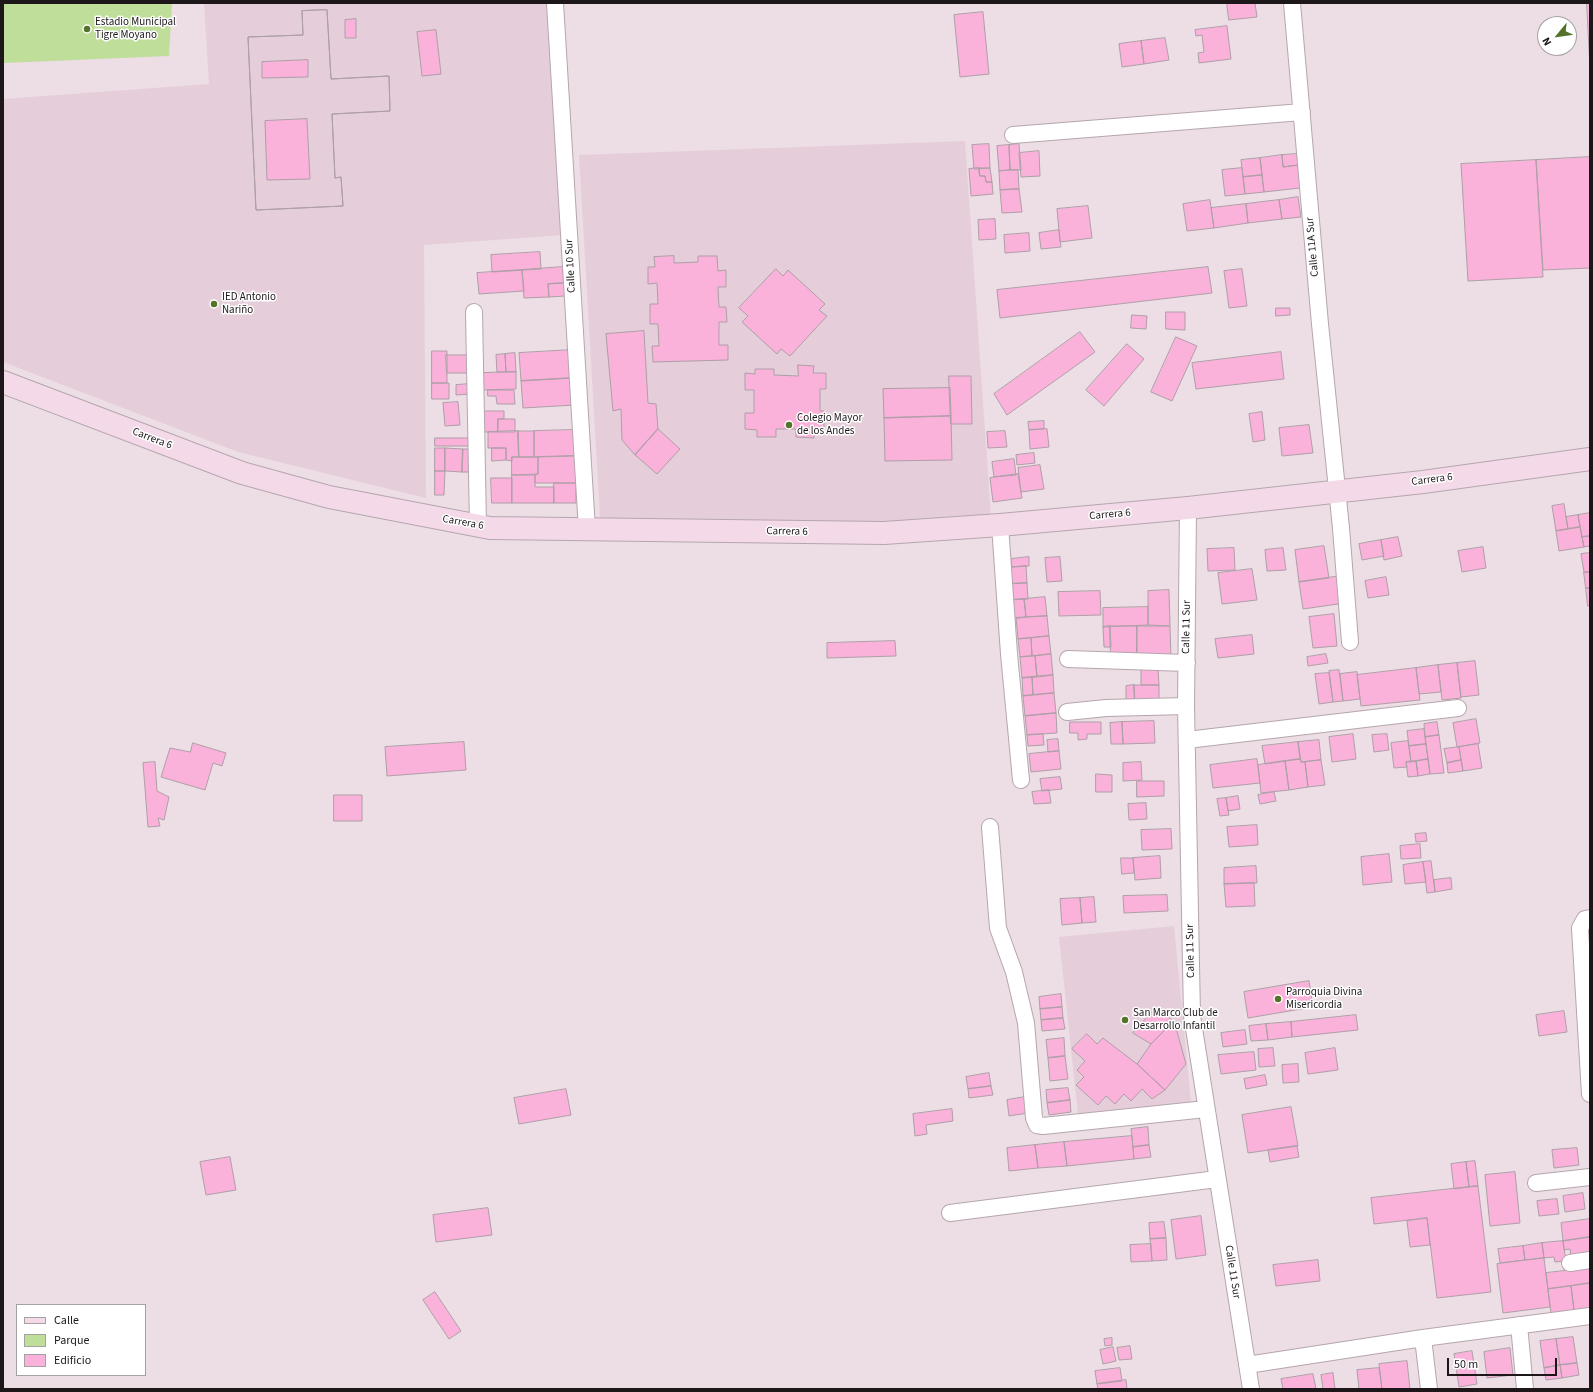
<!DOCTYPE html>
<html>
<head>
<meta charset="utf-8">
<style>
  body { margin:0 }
  #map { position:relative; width:1593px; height:1392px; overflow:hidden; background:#eddde5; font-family:"Source Sans 3",sans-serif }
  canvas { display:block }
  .frame { position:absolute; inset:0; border:4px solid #1d171a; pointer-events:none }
  .legend { position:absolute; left:16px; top:1304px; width:130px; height:72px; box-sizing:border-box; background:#fff; border:1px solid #a5a2a3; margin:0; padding:5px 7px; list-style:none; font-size:12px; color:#1d171a }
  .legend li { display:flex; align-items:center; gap:8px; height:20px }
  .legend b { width:20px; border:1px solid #a5a2a3 }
  .north { position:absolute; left:1537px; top:16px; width:40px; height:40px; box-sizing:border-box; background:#fff; border:1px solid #a5a2a3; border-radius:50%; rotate:241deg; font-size:11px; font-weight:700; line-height:16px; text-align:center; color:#1d171a }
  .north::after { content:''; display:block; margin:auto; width:14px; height:18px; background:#547329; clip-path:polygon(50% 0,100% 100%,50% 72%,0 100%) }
  .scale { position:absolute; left:1447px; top:1358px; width:110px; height:18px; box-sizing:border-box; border:2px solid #1d171a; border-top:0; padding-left:5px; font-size:12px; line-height:14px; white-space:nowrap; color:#1d171a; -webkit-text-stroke:3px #fff; paint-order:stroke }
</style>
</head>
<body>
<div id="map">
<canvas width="1593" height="1392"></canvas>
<div class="frame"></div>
<ul class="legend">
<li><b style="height:5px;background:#f4d9e8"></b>Calle</li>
<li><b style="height:11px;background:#bede9a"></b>Parque</li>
<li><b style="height:11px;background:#fab1da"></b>Edificio</li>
</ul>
<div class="north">N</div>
<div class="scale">50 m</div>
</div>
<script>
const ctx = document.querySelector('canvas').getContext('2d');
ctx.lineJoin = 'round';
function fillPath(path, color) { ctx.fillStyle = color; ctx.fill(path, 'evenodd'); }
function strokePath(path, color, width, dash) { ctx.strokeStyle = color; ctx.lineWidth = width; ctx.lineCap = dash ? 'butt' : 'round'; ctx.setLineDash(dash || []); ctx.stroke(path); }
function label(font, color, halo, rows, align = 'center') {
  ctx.font = font + ' "Source Sans 3",sans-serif'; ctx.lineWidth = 3; ctx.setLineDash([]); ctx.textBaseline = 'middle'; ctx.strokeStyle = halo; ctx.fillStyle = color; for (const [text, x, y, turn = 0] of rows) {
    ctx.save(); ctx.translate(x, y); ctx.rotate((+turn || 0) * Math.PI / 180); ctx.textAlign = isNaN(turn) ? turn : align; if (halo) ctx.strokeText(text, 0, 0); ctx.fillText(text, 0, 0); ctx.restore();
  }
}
fillPath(new Path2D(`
  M204,3h347l13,232 -140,10 2,253 -188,-46 -235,-90v-263l206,-15z
  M965,141l26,377 -390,16 -22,-379z
  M1174,926l17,177 -113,11 -19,-177z`), '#e5ceda');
fillPath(new Path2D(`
  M3,3h169l-3,53 -166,7z`), '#bede9a');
const building = new Path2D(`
  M1227,3h28l2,14 -28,3z
  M1587,3h3v65z
  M327,10l4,69 58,-3 1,35 -58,3 3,64 6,-1 2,29 -87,4 -8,-173 55,-2 -1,-24zM308,60v17l-46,1v-16z
  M327,10l4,69 58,-3 1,35 -58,3 3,64 6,-1 2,29 -87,4 -8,-173 55,-2 -1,-24zM307,119l3,60 -43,1 -2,-59z
  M983,12l6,62 -29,3 -6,-62z
  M356,19v19h-11v-18z
  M1227,26l4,33 -32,4 -1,-10 6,-1 -2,-17 -6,1 -1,-6z
  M436,30l5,44 -19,2 -5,-44z
  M1165,38l4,22 -25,4 -3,-23z
  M1141,41l3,23 -22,3 -3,-23z
  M989,144l1,24 -16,1 -2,-24z
  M1019,144l2,26h-11l-1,-25z
  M1009,145l1,25 -11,1 -2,-25z
  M1039,151l1,25 -19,1 -2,-24z
  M1297,154l1,11 -15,2 -1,-12z
  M1282,155l1,12 15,-2 2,23 -36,4 -4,-34z
  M1590,157v111l-47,2 -7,-110z
  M1260,158l2,17 -19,2 -2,-17z
  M1536,160l7,117 -75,4 -7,-117z
  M979,168h11l2,14h-6l-1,-6h-5z
  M979,168l1,8h5l1,6h6l1,12 -22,2 -2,-27z
  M1242,168l3,26 -20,2 -3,-26z
  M1018,170l1,19 -19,1 -1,-19z
  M1262,175l2,17 -19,2 -2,-17z
  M1019,189l3,23 -20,1 -2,-23z
  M1298,197l3,20 -19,2 -3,-19z
  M1210,200l4,28 -27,3 -4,-27z
  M1279,200l3,19 -34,4 -2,-19z
  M1246,204l2,19 -34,5 -3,-20z
  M1088,206l4,32 -32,4 -3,-33z
  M995,219l1,20 -17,1 -1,-20z
  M1059,230l2,17 -20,2 -2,-16z
  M1029,233l1,18 -25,2 -1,-18z
  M540,252l1,17 -49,3 -1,-17z
  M674,256v7l24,-1v-6h19l1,15 8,-1v17h-8l1,20h7l1,15h-8v23h9v15l-75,2 -1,-16h7l-1,-22h-8v-20h8l-1,-21 -9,1v-17h7l-1,-10z
  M563,267l1,16 -16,1 1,13 -25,1 -2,-28z
  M1208,267l4,26 -212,25 -3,-28z
  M776,269l7,7 5,-6 37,34 -6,6 8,6 -37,40 -9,-7 -4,5 -35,-32 6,-6 -9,-8z
  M1242,269l5,37 -18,2 -5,-37z
  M522,270l2,21 -45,3 -2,-21z
  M564,283l1,13 -16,1 -1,-13z
  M1276,308h14v7l-14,1z
  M1166,312h19v18l-19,-1z
  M1132,315l15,1 -1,13 -15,-1z
  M644,331l4,72 8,1 2,25 -23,26 -13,-15 -1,-31 -8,2 -7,-77z
  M1080,332l15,20 -88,63 -13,-21z
  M1176,337l21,9 -25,55 -21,-9z
  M1127,344l17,15 -40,47 -18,-16z
  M572,350l1,28 -52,3 -2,-28z
  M432,351h15v32h-15z
  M1281,352l3,27 -88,10 -4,-26z
  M515,353l1,19h-10l-1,-18z
  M505,354l1,18h-9l-1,-17z
  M446,355h25v18h-24z
  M798,365l16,1 -1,7h13v16h-6v22h4v19h-10v8l-18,-1v-8h-20v8h-19v-7l-12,-1v-16h9v-23h-9v-17l10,1v-5h19v6l24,1z
  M516,372v17l-33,1v-17z
  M949,376h22l1,48h-21z
  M573,378l2,27 -52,3 -2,-27z
  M432,383h17v16h-17z
  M470,384l1,10 -15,1v-10z
  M950,388l1,28 -67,2 -1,-29z
  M488,390h26l1,14h-18l-1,-8h-8z
  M458,402l2,23 -15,1 -2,-23z
  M483,411h21v8h-6v13h-14z
  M1262,412l3,28 -12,2 -4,-28z
  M951,416l1,44 -67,1 -1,-43z
  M498,419h17v13h-17z
  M1044,421v8l-15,1 -1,-8z
  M1309,425l4,28 -31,3 -3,-28z
  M658,429l22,20 -23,25 -22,-19z
  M1047,429l2,18 -19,2 -1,-19z
  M574,430l1,26 -41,1v-26z
  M518,431l1,26h-7v4l-6,-1v-12h-18v-16z
  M518,431h16v26h-15z
  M1005,431l2,16 -19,1 -1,-16z
  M435,438h39v8h-39z
  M435,448h10v23h-10z
  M445,448l18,1 -1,23 -17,-1z
  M492,448h14v12l-14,1z
  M463,449h8v23h-9z
  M1034,453l1,10 -18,2 -1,-10z
  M575,456l1,27h-41v-8l3,-1v-17z
  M512,457h26v17l-26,1z
  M1014,459l2,16 -22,2 -2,-15z
  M1040,465l4,24 -23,3 -3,-24z
  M435,471h10l-1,24h-9z
  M1018,474l4,24 -29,4 -3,-24z
  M512,475h23v12h19v16h-42z
  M491,478h21v25h-20z
  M554,483h22v20h-22z
  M1564,504l4,25 -12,2 -4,-25z
  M1590,513v23l-8,1 -4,-22z
  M1578,515l2,12 -12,2 -2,-12z
  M1580,527l4,20 -25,4 -3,-20z
  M1590,536v10l-6,1 -2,-10z
  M1398,537l4,19 -18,4 -3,-20z
  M1381,540l3,16 -22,4 -3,-16z
  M1324,546l5,32 -30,4 -4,-32z
  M1483,547l3,21 -24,4 -4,-21z
  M1234,548l1,22 -27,1 -1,-22z
  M1283,548l3,22 -19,1 -2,-21z
  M1590,553v19h-6l-3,-18z
  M1029,557v9l-17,1 -1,-8z
  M1060,557l2,24 -15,1 -2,-24z
  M1026,566l1,17 -20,1 -1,-16z
  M1252,569l5,31 -35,4 -4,-31z
  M1584,572h6v16h-4z
  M1341,576l4,27 -42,6 -4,-27z
  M1386,577l3,18 -21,3 -3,-17z
  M1027,583l1,16 -19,1 -2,-16z
  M1586,588h4v18h-2z
  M1169,590l1,36 -22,-1v-34z
  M1100,591l1,24 -42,1 -1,-24z
  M1045,597l2,19 -21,1 -2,-18z
  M1024,599l2,18 -15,2 -2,-19z
  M1148,607v18l-45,2v-19z
  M1334,614l3,32 -24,2 -4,-31z
  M1047,616l2,20 -31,3 -2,-21z
  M1110,626l1,21h-7l-1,-20z
  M1110,626h27v33h-26z
  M1137,626h33l1,32 -34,1z
  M1252,635l2,19 -36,4 -3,-19z
  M1049,636l2,18 -19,2 -1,-18z
  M1031,638l1,18 -12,1 -2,-18z
  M895,641l1,15 -69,2v-15z
  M1051,654l2,21 -16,2 -2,-21z
  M1326,654l2,9 -20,3 -1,-9z
  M1035,656l2,21 -15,1 -2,-21z
  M1475,661l4,34 -18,2 -4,-34z
  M1457,663l4,35 -19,2 -4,-35z
  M1438,665l3,27 -22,2 -3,-26z
  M1416,668l4,32 -59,6 -4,-31z
  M1158,669l1,16h-18v-15z
  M1339,670l4,31 -10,1 -4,-31z
  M1357,672l3,27 -17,2 -3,-27z
  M1329,673l4,29 -14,2 -4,-30z
  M1053,675l1,18 -21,2 -1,-18z
  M1032,677l1,18 -10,1 -1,-18z
  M1134,685h25v17l-24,1z
  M1134,685l1,18h-9v-17z
  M1054,693l2,20 -31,3 -2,-20z
  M1056,713l1,20 -30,2 -2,-19z
  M1476,719l4,24 -23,4 -4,-24z
  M1154,721l1,22 -32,1 -1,-22z
  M1070,722h31v12h-14v5l-9,1v-7h-8z
  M1122,722l1,22h-12l-1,-21z
  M1437,722l2,13 -14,2 -1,-13z
  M1424,729l2,15 -17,2 -2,-15z
  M1043,734l1,11 -16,1 -1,-11z
  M1353,734l3,25 -24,3 -3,-25z
  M1387,734l2,16 -15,2 -2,-17z
  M1439,735l5,38 -14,1 -5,-37z
  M1058,739l1,12 -11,1 -1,-12z
  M1319,740l2,20 -20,2 -3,-20z
  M1408,741l3,21h-5l1,5 -13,1 -3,-25z
  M464,742l2,28 -79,6 -2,-29z
  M1298,742l2,17 -35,5 -3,-18z
  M193,743l33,10 -4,13 -9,-3 -8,27 -44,-13 9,-29 20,4z
  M1426,744l2,15 -17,3 -2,-16z
  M1478,744l4,24 -19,3 -4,-24z
  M1459,747l2,13 -14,3 -3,-14z
  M1059,751l2,18 -30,3 -2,-18z
  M1257,759l3,24 -47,5 -3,-23z
  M1300,759l1,3h4l3,25 -19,3 -4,-29z
  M1428,759l2,15 -12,2 -2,-15z
  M1321,760l4,25 -17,2 -3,-25z
  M1461,760l2,11 -15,2 -1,-10z
  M1285,761l4,29 -28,3 -3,-28z
  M1416,761l2,15 -10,1 -2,-15z
  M155,762l2,29 12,6 -5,23 -6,-2 2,8 -12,1 -5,-64z
  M1141,762l1,18 -19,1v-18z
  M1096,774l16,1v17h-16z
  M1060,777l2,12 -20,2 -2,-12z
  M1137,781h27v15l-27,1z
  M1049,790l2,13 -17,1 -2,-12z
  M1274,792l2,9 -16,3 -2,-9z
  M334,795h28v26h-28z
  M1238,796l2,13 -12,2 -2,-13z
  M1226,798l3,17 -9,1 -3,-17z
  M1146,803l1,16 -18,1 -1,-16z
  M1257,825l1,20 -29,2 -2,-20z
  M1171,829l1,20 -30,1 -1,-20z
  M1426,833l1,8 -11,1 -1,-8z
  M1420,844l1,14 -20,1 -1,-13z
  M1389,854l3,28 -29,3 -2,-28z
  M1160,856l1,22 -26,2 -2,-22z
  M1121,858h12l1,15 -12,1z
  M1431,861l4,31 -8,1 -4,-31z
  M1423,862l3,20 -21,2 -2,-19z
  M1256,866l1,17 -33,1v-16z
  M1451,878l1,11 -17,3 -1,-12z
  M1254,883l1,23 -29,1 -2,-23z
  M1167,895l1,16 -44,2 -1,-17z
  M1094,897l2,25 -14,1 -2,-25z
  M1080,898l2,25 -20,2 -2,-26z
  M1309,981l4,26 -65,11 -4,-26z
  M1061,994l1,13 -22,2 -1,-12z
  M1062,1007l1,11 -22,2 -1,-11z
  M1155,1009l19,12 -23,23 -18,-11z
  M1564,1011l3,21 -28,4 -3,-21z
  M1356,1015l2,15 -66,7 -1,-15z
  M1063,1018l2,11 -23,2 -1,-11z
  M1174,1021l12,43 -21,26 -28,-26 14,-20z
  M1291,1022l1,15 -24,3 -2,-16z
  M1266,1024l2,16 -17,1 -2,-15z
  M1245,1030l2,14 -24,3 -2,-14z
  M1087,1034l10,10 6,-6 34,26 28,26 -13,9 -10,-10 -11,12 -7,-7 -9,10 -9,-8 -8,9 -22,-20 8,-8 -7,-7 8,-9 -13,-12z
  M1064,1038l1,18 -17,2 -2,-18z
  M1273,1048l2,18 -16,1 -1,-18z
  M1335,1048l3,22 -30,4 -3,-21z
  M1254,1052l2,18 -35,4 -3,-19z
  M1065,1056l3,23 -18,2 -2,-23z
  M1298,1064l1,18 -16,1 -1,-18z
  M989,1073l2,13 -23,3 -2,-12z
  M1265,1075l2,10 -21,4 -2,-10z
  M991,1086l2,9 -24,3 -1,-9z
  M1068,1088l2,12 -23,3 -1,-13z
  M566,1089l5,26 -52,9 -5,-26z
  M1025,1097l3,16 -19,3 -2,-16z
  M1070,1100l1,12 -22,3 -2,-12z
  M1291,1107l7,39 -50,7 -6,-38z
  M952,1109l1,12 -27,4 1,9 -12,2 -2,-22z
  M1148,1127l1,18 -16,2 -2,-18z
  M1132,1136l2,23 -67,7 -3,-24z
  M1064,1142l3,24 -29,2 -3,-23z
  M1035,1145l3,23 -29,3 -2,-23z
  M1149,1145l2,12 -17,2 -1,-12z
  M1297,1146l2,11 -29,5 -2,-12z
  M1577,1148l2,17 -25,3 -2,-18z
  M230,1157l6,33 -30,5 -6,-33z
  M1475,1161l3,25 -9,1 -3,-25z
  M1466,1162l3,25 -15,2 -3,-25z
  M1515,1172l5,51 -30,3 -5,-51z
  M1478,1186l13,106 -54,6 -10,-80 -53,6 -3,-26z
  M1583,1193l2,16 -20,3 -2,-16z
  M1557,1199l2,15 -20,2 -2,-15z
  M488,1208l4,27 -56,7 -3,-27z
  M1201,1216l5,39 -30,4 -5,-39z
  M1427,1218l3,27 -20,2 -3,-26z
  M1590,1219v18l-27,4 -2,-18z
  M1164,1222l2,16 -16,1 -1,-16z
  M1590,1237v20l-19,2 -1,-10 -6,1 -1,-9z
  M1166,1238l1,22 -15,1 -2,-22z
  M1563,1241l3,20 -11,1 -1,-5 -10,1 -2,-15z
  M1542,1243l2,15 -19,2 -2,-14z
  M1151,1244l1,17 -21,1 -1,-17z
  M1523,1246l2,14 -25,3 -2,-14z
  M1544,1258l6,49 -47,6 -6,-49z
  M1318,1260l2,21 -44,5 -3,-21z
  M1590,1268v15l-42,6 -2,-16z
  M1590,1283v25l-16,2 -3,-24z
  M1571,1286l3,24 -23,3 -3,-24z
  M435,1292l26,39 -12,8 -26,-39z
  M1573,1337l4,26 -17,2 -4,-26z
  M1112,1338v7l-7,1 -1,-7z
  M1556,1339l4,26 -16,3 -4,-27z
  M1130,1346l2,13 -13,1 -2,-12z
  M1113,1347l3,14 -13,3 -3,-14z
  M1510,1348l3,27 -26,3 -3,-26z
  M1472,1351l5,33 -18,3 -5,-33z
  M1407,1361l3,28h-28l-3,-25z
  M1577,1363l2,12 -17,3 -2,-13z
  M1560,1365l2,13 -16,2 -2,-12z
  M1120,1368l2,13 -25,3 -2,-13z
  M1379,1368l3,21h-23l-2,-19z
  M1333,1373l2,16h-12l-2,-14z
  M1313,1374l3,15h-33l-2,-10z
  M1126,1380l1,9h-29l-1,-5z`);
fillPath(building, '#fab1da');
strokePath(building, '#ae9fa7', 1);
const minor = new Path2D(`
  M555,3l32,527
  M1292,3l28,321 21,204 9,114
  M1013,135l289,-23
  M474,312l4,214
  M1188,508l-2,198 6,310 59,373
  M1000,525l9,129 12,126
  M1068,659l119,4
  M1067,712l39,-4 80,-2
  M1187,740l271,-32
  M990,827l8,101 16,44 12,51 8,95 3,7 6,1 163,-17
  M1590,918l-5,1 -5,9 10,166
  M1536,1183l54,-6
  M950,1213l267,-34
  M1570,1263l20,-3
  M1519,1325l6,64
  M1423,1338l6,51
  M1247,1365l176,-27 167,-22`);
const secondary = new Path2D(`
  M3,382l239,91 87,24 161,31 394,5 116,-8 188,-17 235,-26 167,-23`);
strokePath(minor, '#b5a6ae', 18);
strokePath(secondary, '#b5a6ae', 24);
strokePath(minor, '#fff', 16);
strokePath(secondary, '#f4d9e8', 22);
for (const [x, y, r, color] of [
  [87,29,4,"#547329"],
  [214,304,4,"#547329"],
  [789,425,4,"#547329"],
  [1278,999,4,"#547329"],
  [1125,1020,4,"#547329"]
]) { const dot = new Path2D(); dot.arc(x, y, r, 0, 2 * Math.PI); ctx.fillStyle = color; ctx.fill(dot); strokePath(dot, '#fff', 1.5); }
label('11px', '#1d171a', '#fff', [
  ["Estadio Municipal",95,23],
  ["Tigre Moyano",95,36],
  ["IED Antonio",222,298],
  ["Nariño",222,311],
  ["Colegio Mayor",797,419],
  ["de los Andes",797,432],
  ["Parroquia Divina",1286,993],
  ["Misericordia",1286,1006],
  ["San Marco Club de",1133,1014],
  ["Desarrollo Infantil",1133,1027]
], 'left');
label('11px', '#1d171a', '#fff', [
  ["Calle 11A Sur",1313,247,-95],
  ["Calle 10 Sur",571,266,-93],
  ["Carrera 6",152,439,21],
  ["Carrera 6",1432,480,-7],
  ["Carrera 6",1110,515,-5],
  ["Carrera 6",463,523,10],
  ["Carrera 6",787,532,1],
  ["Calle 11 Sur",1187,627,-89],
  ["Calle 11 Sur",1191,951,-91],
  ["Calle 11 Sur",1232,1272,81]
]);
</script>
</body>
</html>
